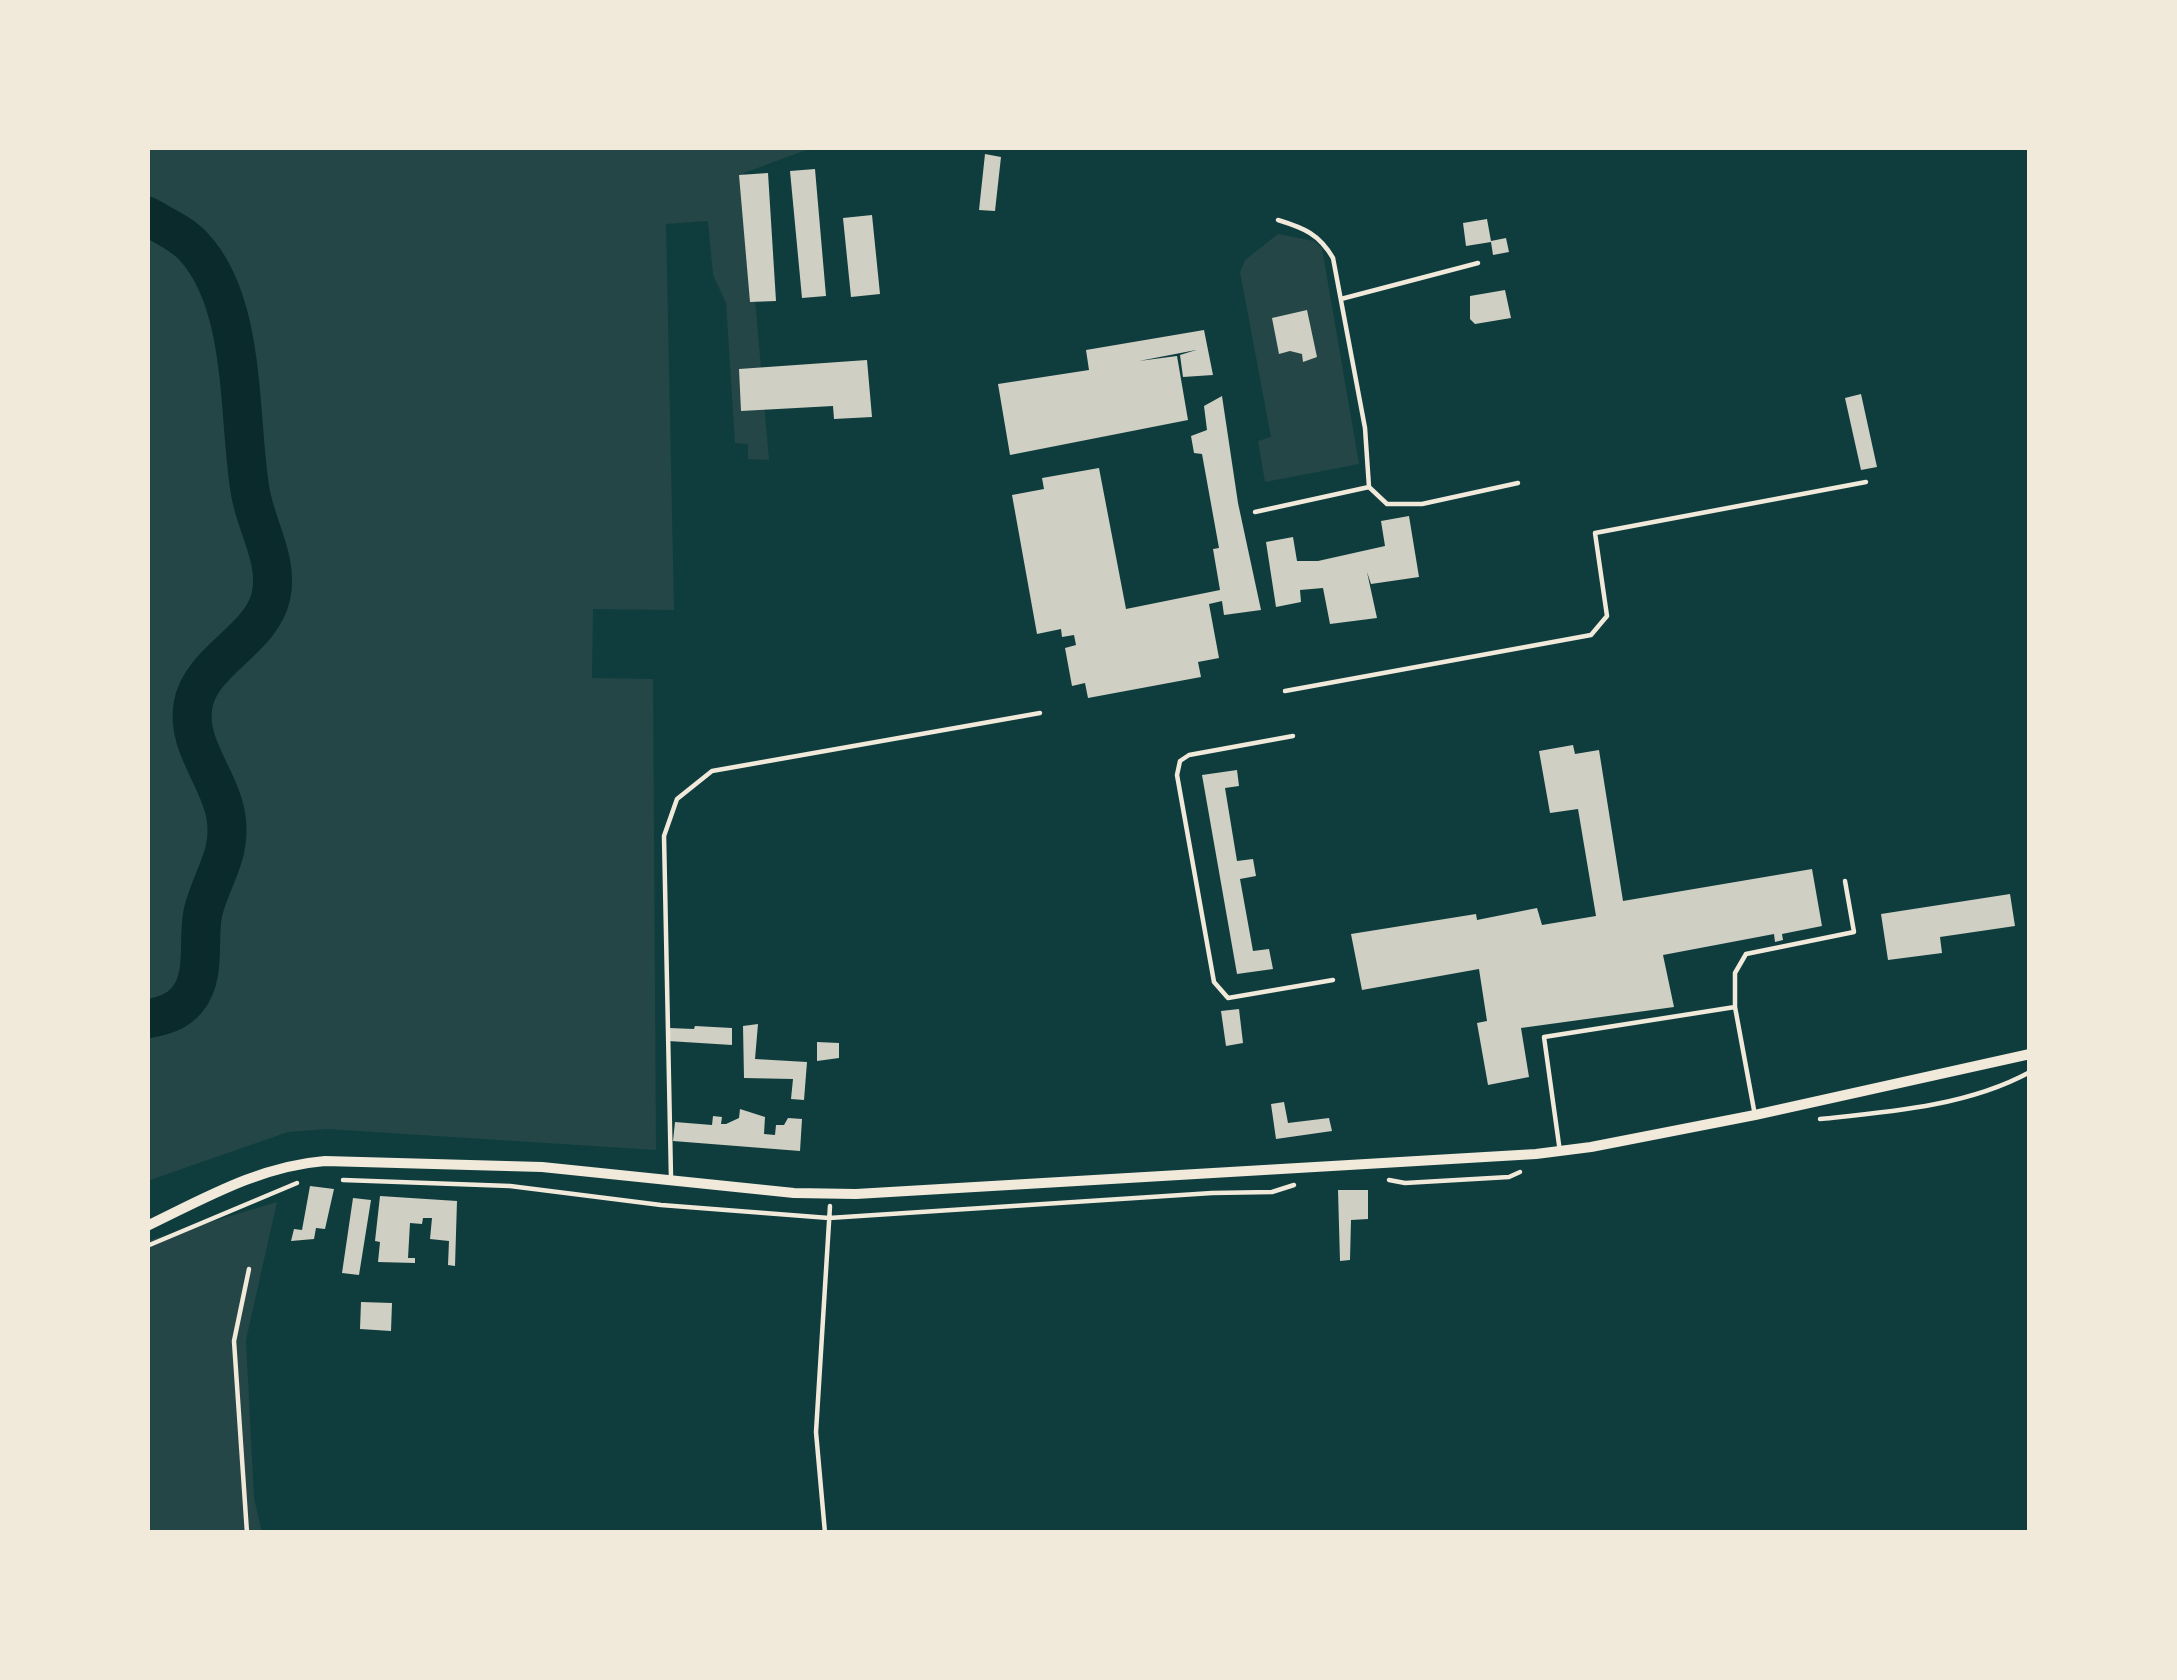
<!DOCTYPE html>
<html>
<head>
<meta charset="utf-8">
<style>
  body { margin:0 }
  #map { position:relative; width:2177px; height:1680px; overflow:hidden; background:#0f3d3e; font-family:Quicksand,sans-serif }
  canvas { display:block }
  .frame { position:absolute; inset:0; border:150px solid #f1e9da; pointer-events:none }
</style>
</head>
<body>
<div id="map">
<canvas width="2177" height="1680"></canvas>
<div class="frame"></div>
</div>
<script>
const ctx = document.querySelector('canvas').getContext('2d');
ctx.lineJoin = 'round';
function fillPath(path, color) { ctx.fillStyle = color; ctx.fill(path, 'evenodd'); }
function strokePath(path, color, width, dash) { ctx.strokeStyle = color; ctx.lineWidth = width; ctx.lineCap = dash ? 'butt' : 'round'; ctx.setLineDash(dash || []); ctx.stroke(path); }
fillPath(new Path2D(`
  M147,147h667l-70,26 25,287 -21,-1v-15l-13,-1 -9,-140 -13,-28 -5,-54 -42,3 8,386 -81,-1 -1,69 61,1 3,471 -329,-21 -39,3 -141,49z
  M1278,234l36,7 8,7 37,216 -94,18 -7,-41 13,-4 -31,-165 5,-12z
  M277,1202l-31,138 8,158 8,35h-115v-292z`), '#244646');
strokePath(new Path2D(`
  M147,216c15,9 34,17 46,30 54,57 45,171 57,244 5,35 29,69 21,106 -10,45 -70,64 -78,109 -7,41 27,73 33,112 6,37 -14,60 -23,95 -6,28 4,64 -16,88 -11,13 -25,16 -40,19`), '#0a2a2b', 39);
fillPath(new Path2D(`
  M985,154l16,3 -6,54 -16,-1z
  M815,169l11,127 -24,2 -12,-127z
  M768,173l8,128 -26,1 -11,-127z
  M872,215l8,79 -29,3 -8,-79z
  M1487,219l4,22 15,-3 3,14 -16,3 -2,-13 -25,4 -3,-23z
  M1505,290l6,28 -36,6 -5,-5v-23z
  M1307,310l10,47 -14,5 -1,-8 -12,-3 -11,3 -7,-36z
  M1204,330l9,45 -30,2 -3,-22 16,-5 -57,11 38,-5 11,64 -178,35 -12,-71 91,-14 -3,-20z
  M867,360l5,57 -38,2 -1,-13 -92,5 -2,-42z
  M1861,394l16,73 -16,3 -16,-72z
  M1222,396l16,107 23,107 -37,5 -2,-14 -13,3 10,54 -21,4 3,15 -113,21 -3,-15 -13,3 -7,-38 11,-3 -2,-10 -12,2 -1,-8 -24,5 -25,-139 32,-6 -2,-11 57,-10 27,141 94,-19 -7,-41 6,-1 -17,-94 -8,-1 -3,-17 16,-6 -3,-24z
  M1409,516l10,61 -48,7 -4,-12 10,46 -47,6 -7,-36 -23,2 1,12 -25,5 -10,-65 27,-5 4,24h21l67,-15 -4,-25z
  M1573,745l2,9 24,-4 24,151 189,-32 10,57 -40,8 1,6 -8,2 -1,-8 -111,21 11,52 -153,21 8,49 -41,8 -11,-62 10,-2 -8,-52 -117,21 -11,-56 125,-20 1,6 60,-12 5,17 54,-9 -18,-107 -28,4 -11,-62z
  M1237,770l2,16 -14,2 12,73 16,-2 3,17 -16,3 13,72 16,-2 4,20 -36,5 -35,-199z
  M2010,894l5,32 -75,11 2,16 -54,7 -7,-46z
  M1239,1009l4,34 -17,3 -5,-35z
  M758,1024l-3,35 52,3 -3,38 -13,-1 2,-20 -49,-1 -1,-52z
  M695,1026l37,2v17l-64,-4 1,-13 25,1z
  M817,1042l22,1v15l-22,3z
  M1284,1102l4,21 41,-5 3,13 -56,8 -5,-35z
  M740,1109l25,8 -1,17 11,1 1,-10h8l4,-7 14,1 -2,32 -127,-10 2,-19 37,3 1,-9 9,1 -1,7h5l13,-6z
  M310,1186l24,3 -9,40 -9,-1 -2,11 -23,2 3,-12 8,1z
  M1338,1190h30v29l-17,1 -1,40 -10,1z
  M380,1196l77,5 -2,65 -7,-1 1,-24 -19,-2 2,-21h-9l-1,6 -12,-1 -2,35h7v5l-37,-1 2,-20 -5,-1z
  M353,1198l18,2 -12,75 -17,-2z
  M361,1302l31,1 -1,28 -31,-2z`), '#cfcfc3');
strokePath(new Path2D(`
  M1820,1119c69,-7 148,-13 210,-47
  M343,1180l167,6 151,19 168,13 383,-25 60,-1 22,-7
  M1389,1180l16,3 104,-6 11,-5
  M147,1246l150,-63
  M247,1533l-13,-192 15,-72
  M825,1533l-9,-101 14,-226`), '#f1e9da', 4.5);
strokePath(new Path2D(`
  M1341,299l137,-36
  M1369,487l18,17h35l96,-21
  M1255,512l114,-25 -4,-59 -32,-170c-14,-24 -29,-30 -55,-38
  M1285,691l306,-56 16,-19 -12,-83 271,-51
  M1293,736l-104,19 -9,6 -3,14 37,207 14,16 105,-18
  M1735,1007v-34l11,-19 108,-22 -9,-51
  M1560,1152l-16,-115 191,-30 19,103
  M671,1178l-7,-342 13,-37 35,-28 328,-58`), '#f1e9da', 4.5);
strokePath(new Path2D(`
  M147,1226c58,-28 113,-60 178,-65l217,6 252,26 62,1 680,-40 55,-7 164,-32 275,-61`), '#f1e9da', 10);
</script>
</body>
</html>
